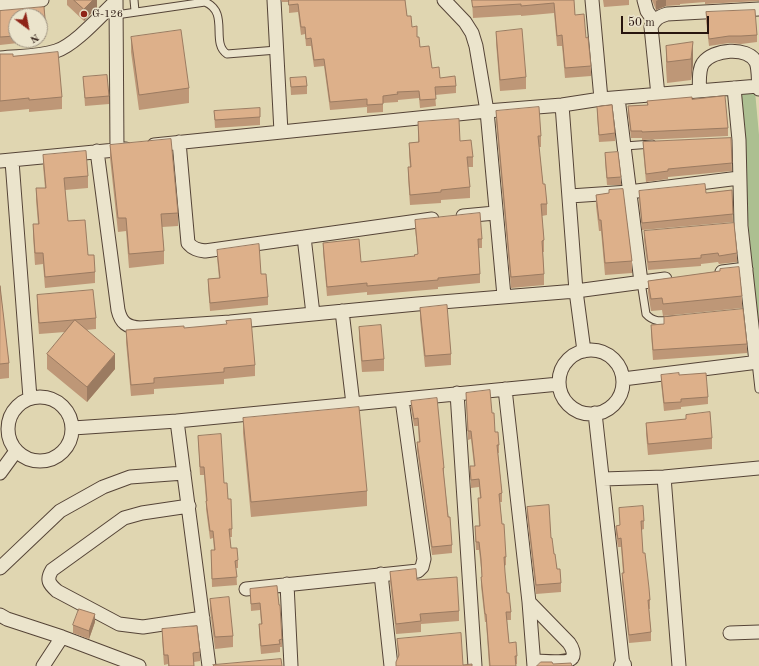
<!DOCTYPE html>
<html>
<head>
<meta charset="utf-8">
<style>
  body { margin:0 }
  #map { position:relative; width:759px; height:666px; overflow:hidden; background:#e0d6b1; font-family:"Old Standard TT",serif }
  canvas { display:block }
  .north { position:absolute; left:8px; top:8px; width:40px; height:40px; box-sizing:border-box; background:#ebe4cc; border:1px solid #9d9180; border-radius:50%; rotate:148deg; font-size:11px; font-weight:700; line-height:16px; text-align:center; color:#27140e }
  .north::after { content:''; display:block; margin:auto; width:14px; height:18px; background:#8f2418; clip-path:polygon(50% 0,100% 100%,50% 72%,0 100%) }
  .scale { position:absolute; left:621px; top:16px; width:88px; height:18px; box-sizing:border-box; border:2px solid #27140e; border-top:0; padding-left:5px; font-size:12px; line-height:14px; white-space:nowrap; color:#27140e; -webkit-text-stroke:3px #ebe4cc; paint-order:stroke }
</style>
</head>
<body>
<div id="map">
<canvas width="759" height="666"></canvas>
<div class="north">N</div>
<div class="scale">50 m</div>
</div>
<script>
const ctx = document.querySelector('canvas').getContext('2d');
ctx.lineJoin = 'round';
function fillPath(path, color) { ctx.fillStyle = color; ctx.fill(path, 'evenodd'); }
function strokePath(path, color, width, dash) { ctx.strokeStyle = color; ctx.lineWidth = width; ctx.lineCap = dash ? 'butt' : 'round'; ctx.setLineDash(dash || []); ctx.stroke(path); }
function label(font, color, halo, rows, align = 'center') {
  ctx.font = font + ' "Old Standard TT",serif'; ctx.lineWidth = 3; ctx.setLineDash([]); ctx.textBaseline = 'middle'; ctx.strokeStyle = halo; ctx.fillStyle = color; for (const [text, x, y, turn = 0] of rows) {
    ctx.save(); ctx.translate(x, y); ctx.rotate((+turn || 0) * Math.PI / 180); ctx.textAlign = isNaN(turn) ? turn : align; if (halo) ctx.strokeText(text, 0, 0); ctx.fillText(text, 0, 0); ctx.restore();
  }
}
fillPath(new Path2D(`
  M755,91l4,44v203l-23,-245z`), '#acbf91');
const service = new Path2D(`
  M134,0l1,11
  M116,15l89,-13c25,10 5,41 22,52l50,-4
  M625,146l27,-2
  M641,282l5,32c8,9 17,7 27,6
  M756,362l3,27`);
const minor = new Path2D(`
  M116,0l1,150
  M274,0l7,132
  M444,0l21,22 7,11 4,13 11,65 17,185
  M592,0l9,99
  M644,0l3,11 7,10
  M0,6l34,-3 8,-3
  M0,58c18,-2 38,-1 56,-7 19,-6 44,-35 60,-50
  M734,88l5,52 2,86 15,136
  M699,91c1,-9 -1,-21 4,-28 10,-14 44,-17 53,-1 3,7 2,19 3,27
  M658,95l-7,-68c4,-8 7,-10 16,-13l92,-5
  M618,98c8,61 15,123 23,184
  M562,105l14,186 8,60
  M179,142l9,101c5,6 10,7 17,8l227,-32
  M154,145l333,-34 75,-6 39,-6 158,-13
  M97,151l21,159c3,13 9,17 22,18l90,-6 187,-18 159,-13 89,-12
  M0,161l126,-12
  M12,161l18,237
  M570,196l59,-4 110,-14
  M463,216l32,-3
  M304,237l9,77
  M722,272l24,-3
  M342,311l11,93
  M559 382a32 32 0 1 1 64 0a32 32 0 1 1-64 0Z
  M623,379l136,-17
  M505,389l24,213 5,64
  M457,393l18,273
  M8 429a32 32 0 1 1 64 0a32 32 0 1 1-64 0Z
  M595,413l28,253
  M177,421l32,245
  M73,428l104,-7 382,-37
  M0,473l16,-22
  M664,477l15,189
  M603,479l61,-2 95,-9
  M189,506l-47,7 -18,5 -72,52c-6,10 -3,14 5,21l62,33 24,3 60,-9
  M0,568l60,-57 43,-24 27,-10 54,-4
  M381,574l10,92
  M287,584l4,82
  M246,589l172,-18 4,-4 2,-8 -22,-159
  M529,602l40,41c3,4 6,11 3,15 -4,6 -31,3 -38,3
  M0,615l7,4 55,18 77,29
  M730,633l29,-1
  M43,666l19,-29`);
const tertiary = new Path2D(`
  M622,666l1,-1`);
strokePath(service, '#554437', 9);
strokePath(minor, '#554437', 15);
strokePath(tertiary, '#554437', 18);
strokePath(service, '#ebe4cc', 7);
strokePath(minor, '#ebe4cc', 13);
strokePath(tertiary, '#ebe4cc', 16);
fillPath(new Path2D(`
  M67,0h30v7l-13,14 -17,-16z
  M281,0h124l2,16 10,21 3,10 12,21 8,10 16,8v7l-21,2 1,11 -16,2 -1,-10 -21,2v2l-15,1v9l-16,1v-6l-37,3 -6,-44 -10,1 -3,-21h-5l-1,-12 -4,1 -3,-23 -9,1v-11h-7z
  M472,0h102l1,15 11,23 5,28v10l-26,2 -3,-32h-5l-3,-33 -33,3v-1l-48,3z
  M603,0h26v5l-25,2z
  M652,0h107v1l-54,3v-2l-25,2v1l-14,1 -10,4z
  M44,7l2,22v8h-6v-21h-24v24h11v2l-27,3v-34z
  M706,12l51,23v7l-16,2 -12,-1 -20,3 -3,-26z
  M496,32l30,45v12l-26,2 -4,-48z
  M131,37l58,51v15l-50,7 -8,-58z
  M693,42v22l-2,16 -24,3 -1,-16v-21z
  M0,54l13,2 49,41v12l-33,3v-3l-29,3z
  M83,77l26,19v8l-24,2z
  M290,78l17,8v8l-16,1z
  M692,99l36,29v8l-86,4v-2h-11l-3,-24v-8l19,-1v-4z
  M597,107l18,26v8l-16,1 -2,-28z
  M214,111l46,6v8l-45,3z
  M496,111l45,25v11h-2l4,37 4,20v11l-5,1 2,24v12h-1l1,22v11l-33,3 -15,-166z
  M418,122l42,19 13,16v10h-5l2,20v11l-29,2v3l-31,2 -2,-28v-10h2l-1,-13v-11l9,-1z
  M731,138l1,33 -64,6v2l-22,3 -3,-32v-8z
  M110,145l68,68v13l-16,1 2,24v13l-35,4 -3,-37 -8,1 -8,-74z
  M605,153l16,24v8h-14l-2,-24z
  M43,155l45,21v12l-23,2 3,31 20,34 7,17v11l-50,5 -2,-24 -8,1 -2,-29v-12h5l-2,-24v-12h9l-2,-22z
  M609,190l23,71v12l-27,2 -4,-44h-2l-3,-25v-11l13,-2z
  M732,190l1,32 -91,8 -3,-31v-8l67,2z
  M415,220l67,19v9h-4l2,26v9l-42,4v2l-47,4 -24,2v-3l-40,4 -4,-44v-9l38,19 54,-6 3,-2 -3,-25z
  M644,231l93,22v9l-18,2 -1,-2 -17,2v2l-53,4 -4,-30z
  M217,250l51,47v8l-58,6 -2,-24v-8l11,-1 -2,-21z
  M720,271l22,25v12l-79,8 -1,-6 -11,1 -3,-19v-11z
  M0,286l9,77v15l-9,1z
  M37,295l59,23v11l-10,1 29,39 -28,33 -40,-33v-15l18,-22 -26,2 -2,-27z
  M420,308l31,46v11l-26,2 -5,-48z
  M664,317l83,27v9l-94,7 -2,-26v-9l13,-1z
  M359,327l25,32v12l-22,1 -3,-34z
  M184,328l71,37v11l-31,3v5l-70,5v5l-23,2 -5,-54v-12z
  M661,375h18l29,22v7l-27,3v2l-17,2 -3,-28z
  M466,393l26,20 3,19 4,13v8h-1l4,40v9h-2l2,22 4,33v8l-2,1 3,27 4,19v8h-4l2,23 8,13v8h-1v2h-27l-3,-44h-1l-4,-36v-9h1l-3,-27h-3l-1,-15v-9h4l-1,-20v-8h2l-1,-11 -8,1 -1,-22h4l-3,-27 -3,1z
  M411,401l33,67v8l1,11 7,58v8l-20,2 -15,-105v-8h2l-1,-16h-4l-3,-18z
  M686,415l26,23v11l-64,6 -2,-21v-11l40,-4z
  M243,418l124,73v15l-116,11 -8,-84z
  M198,436l26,47 4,16 4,30v8h-2l1,11 7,12v8h-2l1,17 -25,2 -1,-37h3l-1,-12 -3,1 -4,-30v-8l-2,-26h-4z
  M527,507l24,31 6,31 4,14v9l-25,2 -9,-78z
  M619,508l25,13v8l-3,1 2,23 7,47v9h-1l2,23v9l-22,2 -7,-61v-9h1l-2,-26h-3l-2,-13v-8l4,-1z
  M390,572l27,8 42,31v10l-38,3v8l-25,2 -6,-52z
  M277,586l5,53v8h-2v5l-19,2 -2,-22v-8h2l-1,-14 -9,1 -1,-22z
  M210,599l23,37v11l-18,2 -5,-39z
  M95,622l-6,17 -16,-6v-8z
  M162,629l38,23v9l-6,1v4h-26v-2l-4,1 -2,-27z
  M397,639l66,26 9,1h-76v-4l2,-5z`), '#be9777');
fillPath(new Path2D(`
  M93,0h4v7l-13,14v-12z
  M658,0h8v6l-10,4v-9z
  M693,42v22l-2,16v-21z
  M115,354v15l-28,33v-15z
  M95,614v8l-6,17v-8z`), '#9b7b61');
const building = new Path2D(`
  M74,0h19l-9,9z
  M289,0h116l2,16h4l1,11 5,-1v11h2l1,10 9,-1 3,22 7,-1 1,11 15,-2 1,10 -21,1 1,12 -16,1 -1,-9 -22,1 1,2 -15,2v8l-16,1v-6l-37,3 -6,-43 -10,1 -3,-22 -5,1 -1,-12h-4l-3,-23 -9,1z
  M472,0h102l1,15 9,-1 2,24 2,-1 3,29 -26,2 -3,-33 -5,1 -3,-33 -33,3v-2l-48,3z
  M44,7l2,22h-6v-13h-24v20l-16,1v-26z
  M755,10l2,25 -16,1h-12l-20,3 -3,-27z
  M522,29l4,48 -26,3 -4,-48z
  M181,30l8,58 -50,7 -8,-58z
  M693,42l-2,17 -24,3 -1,-16z
  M58,52l4,45 -33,3v-2l-29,3v-47h13v2z
  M107,75l2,21 -24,2 -2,-21z
  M306,77l1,9 -16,1 -1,-9z
  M725,96l3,32 -86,4v-1h-11l-3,-25 20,-1 -1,-4 45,-4v2z
  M612,105l3,28 -16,2 -2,-28z
  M539,107l2,29h-3l5,48h2l2,20h-6l3,36 -2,1 2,33 -33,3 -15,-166z
  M260,108v9l-45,3 -1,-9z
  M459,119l1,22 11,-1 2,17h-6l3,30 -29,3v2l-31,3 -2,-28h3l-2,-24 10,-1 -1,-20z
  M731,138l1,25 -64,6v2l-22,3 -3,-32z
  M171,139l7,74 -17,1 3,37 -35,3 -3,-36h-8l-8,-73z
  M86,151l2,25 -24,2 4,43 17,-1 3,35h6l1,17 -50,5 -2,-24h-8l-2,-29h6l-3,-36h10l-3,-33z
  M618,152l3,25 -14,1 -2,-25z
  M705,184l1,9 26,-3 1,24 -91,9 -3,-32z
  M623,189l9,72 -27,2 -4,-43h-2l-3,-25 13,-2v-3z
  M480,213l2,26h-4l2,35 -42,4v2l-47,4 -24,2v-3l-40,4 -4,-44 36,-4 2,23 54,-6 -1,-1 4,-1 -3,-34z
  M734,223l3,30 -18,3 -1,-3 -17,2v3l-53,4 -4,-31z
  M259,244l2,30h5l2,23 -58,6 -2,-24 12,-1 -3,-28z
  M739,267l3,29 -79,8 -1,-6 -11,1 -3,-18 72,-10v-2z
  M0,286l9,77 -9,1z
  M93,290l3,28 -57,5 -2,-28z
  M447,305l4,49 -26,2 -5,-48z
  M743,309l4,35 -94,6 -2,-25 13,-1v-7z
  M251,319l4,46 -31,3v4l-70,6v5l-23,2 -5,-55 58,-4v2l43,-4 -1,-3z
  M75,320l40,34 -28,33 -40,-33z
  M381,325l3,34 -22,2 -3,-34z
  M679,373v2l27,-2 2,24 -27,2v3l-17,1 -3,-28z
  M490,390l2,23h2l1,19h3l1,13h-2l5,48 -3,1 3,30h2l2,33h-2l1,15 2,21h2l2,19h-5l3,31 7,-1 1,14h-2l1,10h-26l-4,-52h-1l-4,-37h1l-1,-18 -2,-17h-3l-1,-16h5l-2,-28h3l-2,-19 -8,1 -1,-14h5l-4,-35h-3l-2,-38z
  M437,398l7,70h-1l2,19 3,30h2l2,28 -20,2 -15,-105h3l-2,-24 -4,1 -3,-18z
  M359,407l8,84 -116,11 -8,-84z
  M710,412l2,26 -64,6 -2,-21 40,-4v-4z
  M221,434l3,49h3l1,16h3l1,30h-3l2,19h6l1,12 -3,1 2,16 -25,2 -1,-29h4l-2,-19h-3l-4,-30h1l-3,-34h-4l-2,-31z
  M549,505l2,33h1l2,16h1l2,15h3l1,14 -25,2 -9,-78z
  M643,506l1,15h-3l2,32h2l4,35 1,12h-2l3,32 -22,3 -7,-62h2l-3,-35 -3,1 -2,-13 4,-1 -1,-17z
  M416,569l1,11 40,-3 2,34 -39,3 1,7 -25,3 -6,-52z
  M277,586l2,19h1l2,34 -3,1 1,4 -19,2 -2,-22h3l-2,-21 -9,1 -1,-15z
  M229,597l4,39 -18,1 -5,-38z
  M79,609l16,5 -6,17 -16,-6z
  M197,626l3,26 -7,1 1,13h-25l-1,-11h-4l-2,-26z
  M461,633l2,32 9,-1v2h-76v-4l3,-7 -2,-16z
  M281,659l1,7h-68l-1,-1z
  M541,662h11l1,2 18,-1 1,3h-35z`);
fillPath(building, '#ddb08a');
strokePath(building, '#9b7b61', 1);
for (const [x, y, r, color] of [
  [84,14,4,"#8f2418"]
]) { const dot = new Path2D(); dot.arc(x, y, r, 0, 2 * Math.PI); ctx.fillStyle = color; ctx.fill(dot); strokePath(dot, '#ebe4cc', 1.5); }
label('11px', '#27140e', '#ebe4cc', [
  ["G-126",92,14]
], 'left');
</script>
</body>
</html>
